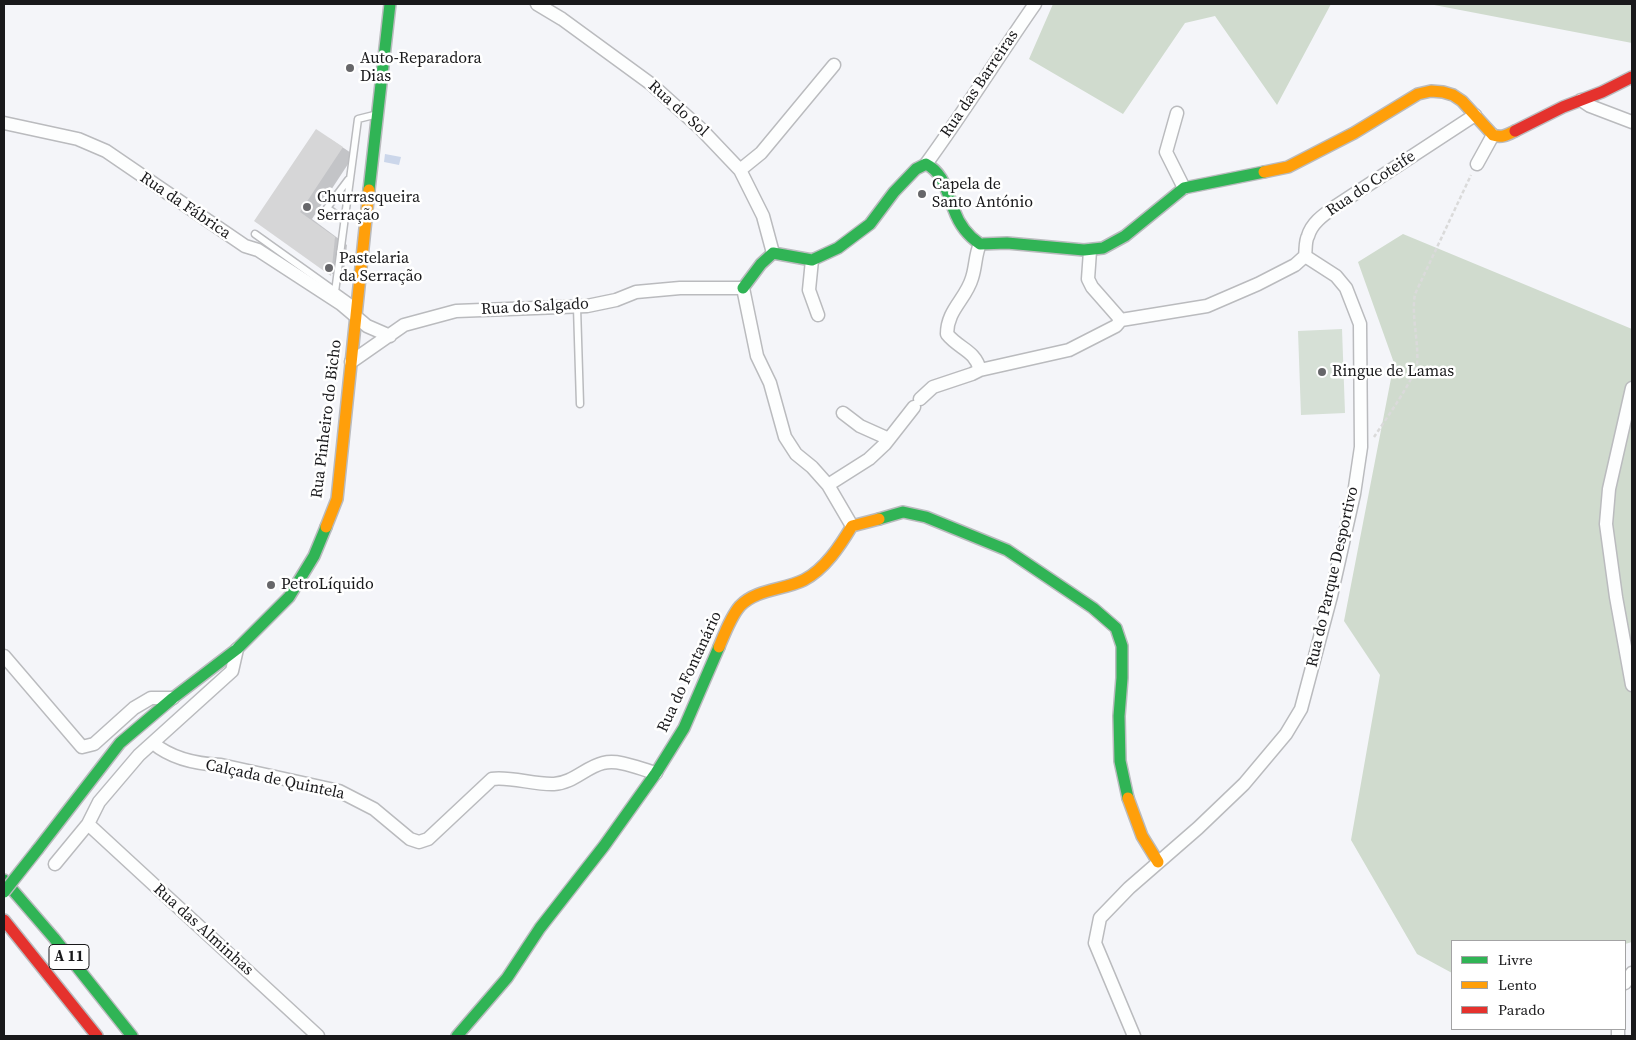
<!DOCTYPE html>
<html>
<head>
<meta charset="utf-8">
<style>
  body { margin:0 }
  #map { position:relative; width:1636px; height:1040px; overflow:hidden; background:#f4f5f9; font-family:"Source Serif 4",serif }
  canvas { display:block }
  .frame { position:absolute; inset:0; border:5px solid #19191b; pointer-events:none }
  .legend { position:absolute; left:1451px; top:940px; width:175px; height:90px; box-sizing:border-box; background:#fff; border:1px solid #a3a3a4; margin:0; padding:6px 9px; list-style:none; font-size:15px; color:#19191b }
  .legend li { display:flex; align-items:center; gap:10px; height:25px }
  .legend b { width:25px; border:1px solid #a3a3a4 }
</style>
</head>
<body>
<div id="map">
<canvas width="1636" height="1040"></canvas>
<div class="frame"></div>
<ul class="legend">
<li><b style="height:6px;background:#30b455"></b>Livre</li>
<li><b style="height:6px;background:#ff9f0a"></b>Lento</li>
<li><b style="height:6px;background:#e5322d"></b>Parado</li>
</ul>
</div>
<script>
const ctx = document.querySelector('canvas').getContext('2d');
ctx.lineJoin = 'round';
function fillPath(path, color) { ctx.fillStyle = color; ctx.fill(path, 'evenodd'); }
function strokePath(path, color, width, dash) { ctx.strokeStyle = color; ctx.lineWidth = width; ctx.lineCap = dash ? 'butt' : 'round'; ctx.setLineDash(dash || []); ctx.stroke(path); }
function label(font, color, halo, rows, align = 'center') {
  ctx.font = font + ' "Source Serif 4",serif'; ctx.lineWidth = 5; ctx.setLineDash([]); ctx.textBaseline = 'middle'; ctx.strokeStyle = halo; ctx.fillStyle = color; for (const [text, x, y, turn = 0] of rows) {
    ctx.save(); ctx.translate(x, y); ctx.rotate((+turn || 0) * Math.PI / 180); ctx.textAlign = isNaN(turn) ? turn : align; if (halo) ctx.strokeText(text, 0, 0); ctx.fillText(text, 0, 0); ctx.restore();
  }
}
fillPath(new Path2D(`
  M1342,329l3,84 -44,2 -3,-84z`), '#d6e0d6');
fillPath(new Path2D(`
  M1053,4h278l-54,101 -62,-89 -30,7 -62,91 -94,-55z
  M1429,4h203v39z
  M1403,234l229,95v613l-7,2v-3h-173v32l-35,-19 -66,-114 29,-165 -36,-54 50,-258 -36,-101z`), '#d0dbce');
fillPath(new Path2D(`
  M385,154l16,3 -2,8 -15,-3z`), '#cbd6ea');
fillPath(new Path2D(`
  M329,138l25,17 -42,64 35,26 -4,36 -88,-60z`), '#0003');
fillPath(new Path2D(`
  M316,129l27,18 -43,65 35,25 -4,39 -77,-55z`), '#d6d6d7');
const lane = new Path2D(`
  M344,220l-17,-12 21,-28
  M255,234l98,70
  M335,292l23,-173 16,-4
  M577,307l3,97`);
const street = new Path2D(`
  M537,4l25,15 89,65 50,45 39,41 23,46 10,37
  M1581,100l9,6 42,16
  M1177,113l-11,39 18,36
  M4,123l74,16 28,12 139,95 13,4 83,54 26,22 23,10
  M926,164c38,-52 72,-107 109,-160
  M1477,164l16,-29
  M740,170l21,-17 73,-88
  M1090,251l-2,28 4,8 29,33
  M812,260l-3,30 9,25
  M351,362l53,-37 52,-14 131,-5 29,-6 20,-8 44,-4h63l14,68 13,27 15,54 11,17 16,13 16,18 24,41
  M980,370c-5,-20 -21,-21 -33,-36 0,-24 19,-35 25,-56 4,-12 3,-23 8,-34
  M1632,388l-23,101 -3,35 10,73 16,88
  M920,399l13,-12 39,-13 8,-4 89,-20 47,-24 5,-6 86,-14 51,-22 37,-19 10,-9c1,-6 0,-15 3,-20 4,-14 17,-22 28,-30l139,-91
  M843,413l17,13 29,13
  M828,485l41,-26 16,-15 29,-37
  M4,656l78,91 12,-3 40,-36 17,-10h22
  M153,743c19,16 43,21 68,22l118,26 35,18 36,30 9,3 9,-3 64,-60c17,-3 43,6 62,5 19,-1 32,-17 49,-21 17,-4 37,6 53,10
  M88,824l230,212
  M55,864l33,-40 11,-22 40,-47 93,-84 5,-22
  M1625,983l7,-10
  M1618,1029v7
  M1134,1036l-39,-93 5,-25 29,-30 69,-60 46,-44 42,-50 15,-25 30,-113 23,-102 7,-47 -1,-123 -14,-36 -10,-12 -31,-20`);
const fast = new Path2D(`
  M369,190l21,-186
  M743,288l18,-24 12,-11 39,7 26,-12 32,-24 24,-32 22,-23 10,-5c19,10 20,28 28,46 5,14 14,26 26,34l27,-1 77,7 19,-2 22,-12 59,-48 80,-16
  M879,519l24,-7 23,5 81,33 86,58 23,20 6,18v32l-3,38 1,45 8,37
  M38,849l82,-106 53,-45 64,-49 52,-52 25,-41 12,-29
  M4,880l50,58 78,98
  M457,1036l50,-58 33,-50 64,-82 52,-73 28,-45 35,-81`);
const slow = new Path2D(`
  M1264,172l24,-5 66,-34 64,-39 13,-3 12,1 10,3 9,6 31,34c9,3 14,0 22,-4
  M326,527l11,-28 32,-309
  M719,647c5,-12 12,-31 21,-41 16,-17 44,-16 64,-26 21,-11 36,-34 48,-54l27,-7
  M1128,798l14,38 16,26`);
const jam = new Path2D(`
  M1515,131l48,-24 39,-15 30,-15
  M4,920l93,116`);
strokePath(lane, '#babbbe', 9);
strokePath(street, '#babbbe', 15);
strokePath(fast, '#babbbe', 14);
strokePath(slow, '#babbbe', 14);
strokePath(jam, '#babbbe', 14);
strokePath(new Path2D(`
  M1374,437c10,-15 41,-59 43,-73 2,-24 -6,-46 -2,-70l56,-119`), '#dadada', 2.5, [4, 2.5]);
strokePath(lane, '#fdfefe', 6);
strokePath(street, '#fdfefe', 12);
strokePath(fast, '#30b455', 11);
strokePath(slow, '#ff9f0a', 11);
strokePath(jam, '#e5322d', 11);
const fastBridge = new Path2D(`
  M4,892l34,-43`);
strokePath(fastBridge, '#babbbe', 14, []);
strokePath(fastBridge, '#30b455', 11);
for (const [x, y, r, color] of [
  [350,68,5,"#666669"],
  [922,194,5,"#666669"],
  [307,207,5,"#666669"],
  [329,268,5,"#666669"],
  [1322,372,5,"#666669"],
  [271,585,5,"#666669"]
]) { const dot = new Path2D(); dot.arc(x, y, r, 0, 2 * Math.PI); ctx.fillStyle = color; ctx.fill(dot); strokePath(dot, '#fff', 2); }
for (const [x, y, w] of [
  [69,957,40]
]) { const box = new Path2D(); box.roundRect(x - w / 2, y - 12.5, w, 25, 4); ctx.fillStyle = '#fff'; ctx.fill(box); strokePath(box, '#19191b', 1); }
label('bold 15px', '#19191b', null, [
  ["A 11",69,957]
]);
label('16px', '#19191b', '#fff', [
  ["Auto-Reparadora",360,59],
  ["Dias",360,77],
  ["Capela de",932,185],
  ["Santo António",932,203],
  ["Churrasqueira",317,198],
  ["Serração",317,216],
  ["Pastelaria",339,259],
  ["da Serração",339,277],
  ["Ringue de Lamas",1332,372],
  ["PetroLíquido",281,585]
], 'left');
label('16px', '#19191b', '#fff', [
  ["Rua das Barreiras",980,84,-56],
  ["Rua do Sol",678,109,42],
  ["Rua do Coteife",1371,184,-34],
  ["Rua da Fábrica",185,206,34],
  ["Rua do Salgado",535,307,-3],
  ["Rua Pinheiro do Bicho",327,419,-83],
  ["Rua do Parque Desportivo",1333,577,-77],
  ["Rua do Fontanário",690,672,-65],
  ["Calçada de Quintela",275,780,12],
  ["Rua das Alminhas",203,930,42]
]);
</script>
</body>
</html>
